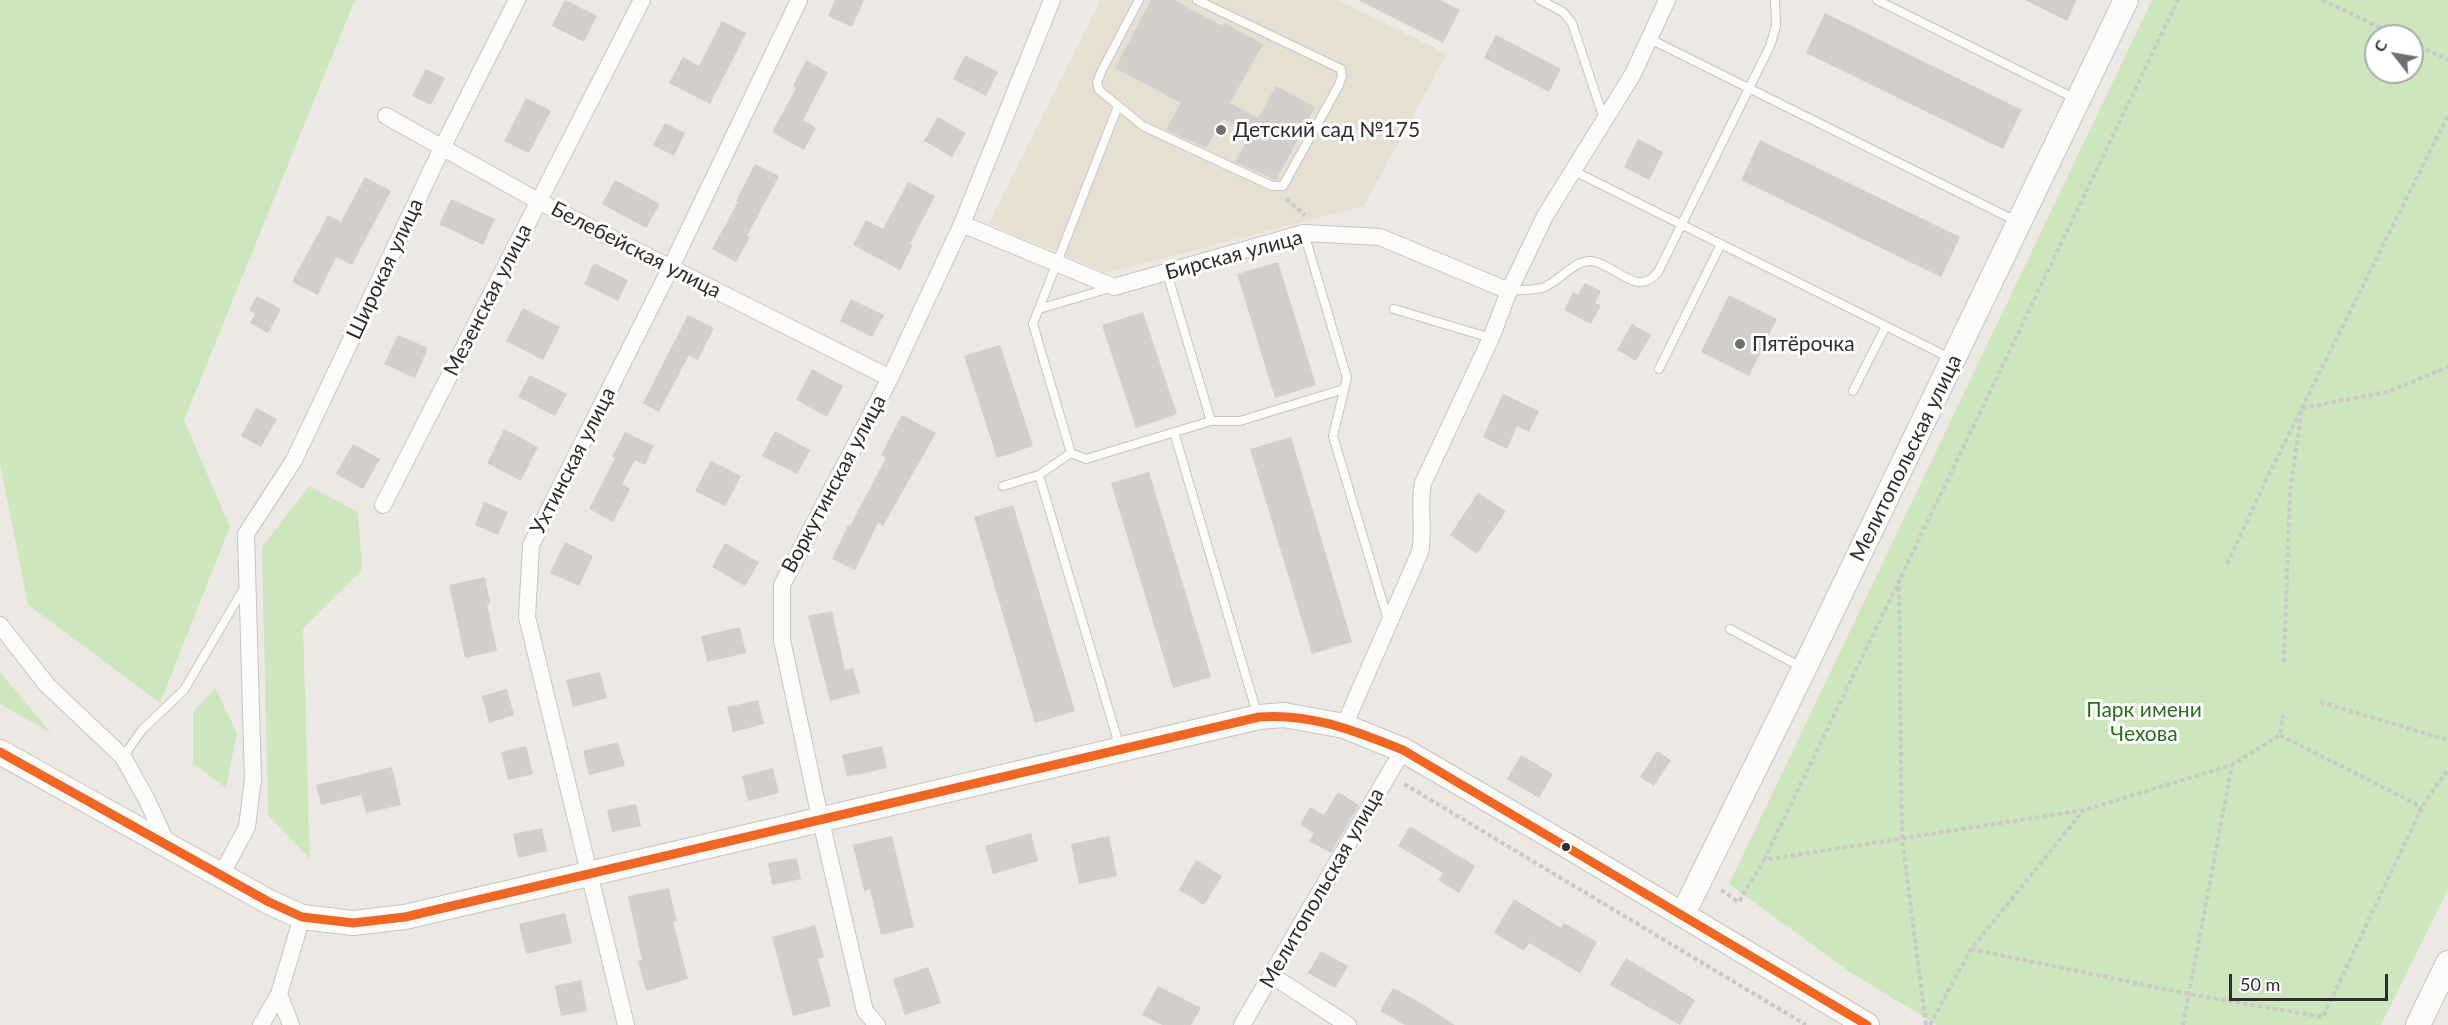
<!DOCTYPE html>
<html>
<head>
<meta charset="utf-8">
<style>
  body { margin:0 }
  #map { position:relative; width:2448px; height:1025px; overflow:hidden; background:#ece8e4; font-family:Lato,sans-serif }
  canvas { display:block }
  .north { position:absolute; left:2364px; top:24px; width:60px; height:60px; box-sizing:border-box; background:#fff; border:2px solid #ababab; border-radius:50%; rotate:301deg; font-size:16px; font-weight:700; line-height:24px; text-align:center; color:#2e2e2e }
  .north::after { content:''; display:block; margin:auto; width:21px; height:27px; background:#706f6e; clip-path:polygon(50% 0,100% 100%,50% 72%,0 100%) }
  .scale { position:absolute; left:2229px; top:974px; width:159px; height:27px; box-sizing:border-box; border:3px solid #2e2e2e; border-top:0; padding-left:8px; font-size:18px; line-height:21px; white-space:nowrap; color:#2e2e2e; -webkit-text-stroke:4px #fff; paint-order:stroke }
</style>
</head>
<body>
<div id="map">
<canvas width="2448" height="1025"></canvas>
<div class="north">С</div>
<div class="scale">50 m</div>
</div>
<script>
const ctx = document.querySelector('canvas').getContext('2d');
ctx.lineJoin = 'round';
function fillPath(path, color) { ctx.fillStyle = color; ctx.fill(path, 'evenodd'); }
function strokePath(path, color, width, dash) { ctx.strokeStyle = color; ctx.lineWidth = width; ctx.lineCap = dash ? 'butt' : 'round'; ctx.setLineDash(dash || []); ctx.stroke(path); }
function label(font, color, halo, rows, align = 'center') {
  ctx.font = font + ' Lato,sans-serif'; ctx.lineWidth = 6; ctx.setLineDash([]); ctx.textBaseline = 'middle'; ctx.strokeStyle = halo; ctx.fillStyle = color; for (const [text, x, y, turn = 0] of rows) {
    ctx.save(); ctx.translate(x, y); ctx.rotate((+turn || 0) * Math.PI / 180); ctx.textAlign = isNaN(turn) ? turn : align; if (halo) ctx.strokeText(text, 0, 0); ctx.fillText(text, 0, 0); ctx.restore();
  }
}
fillPath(new Path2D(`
  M1101,0h236l110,54 -83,152 -257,67 -118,-49z`), '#e6e0d3');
fillPath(new Path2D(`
  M0,0h355l-171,420 46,107 -70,176 -132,-98 -28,-141z
  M2152,0h296v889l-67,136h-444l-87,-53 -121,-88zM2376,36h36v36h-36z
  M309,486l49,26 4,58 -59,58 7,231 -42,-44 -6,-268z
  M0,672l51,61 -51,-29z
  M215,688l22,45 -11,55 -33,-25v-51z`), '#cee6be');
fillPath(new Path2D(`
  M565,0l32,16 -13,26 -32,-16z
  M835,0h29l-12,27 -24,-11z
  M1151,0h23l48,26 2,-3 39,21 -33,59 28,15 18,-32 39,21 -39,73 -41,-18 16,-28 -28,-15 -17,29 -40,-18 15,-27 -66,-35z
  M1358,0h82l20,10 -17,33z
  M2025,0h52l-10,21z
  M1825,13l197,97 -19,39 -197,-96z
  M722,21l24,12 -36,71 -41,-21 14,-26 16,9z
  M1496,35l65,34 -12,23 -65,-34z
  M965,55l33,17 -12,24 -33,-17z
  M806,60l22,12 -25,48 13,8 -12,22 -32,-18 24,-44 -3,-2z
  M426,69l19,9 -14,27 -19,-9z
  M526,98l25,13 -22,42 -25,-12z
  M938,117l28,16 -14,24 -28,-16z
  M665,123l20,10 -11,23 -21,-11z
  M1638,139l25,13 -14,28 -25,-13z
  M1760,140l200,97 -19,40 -200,-97z
  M755,164l24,12 -32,60 3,1 -14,25 -24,-13 26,-47 -2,-1z
  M365,177l26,14 -39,74 -16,-8 -18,38 -26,-13 36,-67 13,7z
  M615,180l45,24 -14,24 -44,-24z
  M908,182l27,14 -25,48 3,1 -13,25 -47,-25 13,-25 17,9z
  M451,199l44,20 -12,26 -44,-21z
  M1278,262l38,123 -41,13 -38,-124z
  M594,263l34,17 -10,21 -34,-17z
  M1585,283l16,8 -6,12 6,3 -10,18 -27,-14 9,-18 5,3z
  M1729,295l48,24 -28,57 -48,-24z
  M257,296l24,13 -13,24 -18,-10 5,-9 -6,-4z
  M851,299l33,16 -12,22 -32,-16z
  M523,308l37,19 -17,33 -37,-19z
  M1143,312l34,102 -41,14 -34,-103z
  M688,315l26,13 -16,32 -9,-5 -30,57 -16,-9z
  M1632,324l19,11 -15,26 -19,-11z
  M398,335l30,13 -13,30 -31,-14z
  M1000,345l33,101 -36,12 -33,-102z
  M812,369l31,17 -16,31 -31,-17z
  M530,375l37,19 -12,22 -37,-19z
  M1503,394l36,17 -10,21 -12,-6 -10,23 -24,-12z
  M256,408l21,11 -16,28 -20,-11z
  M902,415l34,18 -53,93 -5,-3 -23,47 -23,-11 16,-34 2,1 36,-68 -5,-3z
  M504,429l34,18 -17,34 -34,-18z
  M775,431l35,19 -13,24 -35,-18z
  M625,432l29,14 -9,19 -10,-5 -13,24 8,5 -17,33 -24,-13 26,-51 -3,-1z
  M1291,437l61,205 -40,12 -62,-205z
  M353,444l27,15 -17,30 -27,-15z
  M711,461l30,15 -16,30 -30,-15z
  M1149,472l62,205 -38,11 -62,-205z
  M1478,493l28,18 -29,43 -27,-19z
  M484,502l24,10 -10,23 -23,-10z
  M1013,505l62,206 -40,12 -61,-206z
  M565,542l28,14 -14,30 -29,-13z
  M725,543l34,19 -14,24 -33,-19z
  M485,577l5,26 -3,1 10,47 -32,7 -16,-73z
  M832,611l13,59 8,-2 7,25 -30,8 -22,-85z
  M740,627l6,26 -39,9 -6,-26z
  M600,672l7,26 -34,9 -7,-27z
  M507,689l7,26 -25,8 -7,-27z
  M758,700l6,24 -31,8 -6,-25z
  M618,742l7,24 -36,9 -6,-24z
  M526,746l7,28 -25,6 -7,-28z
  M882,746l5,22 -40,9 -5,-22z
  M1657,751l14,9 -17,26 -14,-9z
  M1521,755l32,19 -14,24 -32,-19z
  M392,767l9,38 -35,8 -5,-18 -40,10 -5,-20z
  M773,768l6,25 -31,8 -6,-25z
  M1338,792l21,13 -28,48 -22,-12 5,-8 -14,-8 10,-18 14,8z
  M636,804l5,22 -29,6 -5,-22z
  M1410,826l65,40 -16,27 -21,-13 5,-7 -45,-27z
  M542,828l5,23 -29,7 -5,-24z
  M1031,833l7,28 -45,13 -8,-28z
  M892,836l22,91 -33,8 -11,-46 -6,2 -11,-46z
  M1109,836l8,40 -38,8 -8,-40z
  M797,858l4,21 -29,6 -4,-22z
  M1196,860l26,16 -18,29 -25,-15z
  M669,888l8,34h-4l15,57 -42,12 -8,-30 4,-1 -14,-64z
  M1514,899l47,29 3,-5 33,19 -17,31 -51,-30 -5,8 -30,-18z
  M565,913l7,30 -46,11 -7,-30z
  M815,925l9,32 -6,2 13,47 -38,10 -21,-79z
  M1321,951l27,15 -13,22 -27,-15z
  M1626,958l69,42 -15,25 -70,-40z
  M928,967l13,36 -36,12 -12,-36z
  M581,980l6,31 -26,5 -6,-30z
  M1158,986l43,22 -10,17h-29l-20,-10z
  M1393,988l21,11 41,26h-50l-25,-14z`), '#d1cecb');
const lane = new Path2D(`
  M1139,0l-37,70 -5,12 2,8 44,36 129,60h11l56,-101 3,-9 -1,-7 -144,-69
  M1540,0l23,12 9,11 32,96
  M1877,0l199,99
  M1650,39l366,182
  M1118,106l-85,218 38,129 -32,22 81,273
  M1574,171l376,187
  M1304,233l43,145 -14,58 55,184
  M1167,273l44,148
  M1509,291c11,-1 23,-1 33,-3 17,-5 31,-28 49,-27 25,3 46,38 67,11l112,-226 6,-20 -1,-26
  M1039,309l71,-21
  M1394,309l97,29
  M1659,369l62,-125
  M1853,391l33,-65
  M1174,432l84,285
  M1071,453l15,6 125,-38h29l104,-32
  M1003,486l36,-11
  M1730,629l71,38
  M123,757l19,-27 42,-40 60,-102`);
const street = new Path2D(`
  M386,116l152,85 352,177
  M962,224l152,63 190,-54 76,4 129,54 36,-75 88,-142 34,-74
  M383,505l259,-505
  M0,625l47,60 76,72 24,43 21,46
  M1344,726l76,-174c5,-23 -2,-46 3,-69l68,-145 18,-47
  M220,877l27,-50 6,-48 -7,-245 48,-74 148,-312 75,-148
  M1271,975l77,50
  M279,994l12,31
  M261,1025l18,-31 23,-77
  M626,1025l-99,-408 4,-72 140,-278 128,-267
  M877,1025l-12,-14 -48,-207 -35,-164v-55l108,-207 72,-154 90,-224
  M1242,1025l161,-275`);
const secondary = new Path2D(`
  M0,752l269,150 33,15 51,6 52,-6 854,-200 25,-2 60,11 59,24 163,95 301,180
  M1683,914l121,-245 322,-669
  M2418,1025l30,-62`);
strokePath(lane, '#c5c4c5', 10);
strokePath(street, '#c5c4c5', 18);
strokePath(secondary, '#c5c4c5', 26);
strokePath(new Path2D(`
  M2322,0l76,36
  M2412,43l36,17
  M1286,199l19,16
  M2227,564l41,-88 180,-361
  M2284,662l6,-170 12,-84 85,-16 61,-25
  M2320,702l128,38
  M2280,735l142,72
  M1404,784l402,241
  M1764,860l135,-279
  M1721,890l18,12 25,-42 320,-50 148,-45 48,-30 3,-20
  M1971,949l217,45 135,23 99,-210 26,-38
  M1926,1025l-24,-187 -3,-257 279,-581
  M1930,1025l41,-76 113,-139
  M2183,1025l49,-260`), '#c9c9c8', 4, [4.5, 3]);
strokePath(lane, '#fcfcfb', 8);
strokePath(street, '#fcfcfb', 16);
strokePath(secondary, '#fcfcfb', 24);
strokePath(new Path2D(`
  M0,752l269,150 33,15 51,6 52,-6 854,-200c53,-4 96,14 144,33l464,275`), '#f26522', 9);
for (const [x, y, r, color] of [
  [1221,130,6,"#706f6e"],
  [1740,344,6,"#706f6e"],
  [1566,847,5,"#2e2e2e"]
]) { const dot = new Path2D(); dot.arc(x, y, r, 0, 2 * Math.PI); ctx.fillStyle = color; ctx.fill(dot); strokePath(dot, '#fff', 2); }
label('21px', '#2e2e2e', '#fff', [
  ["Детский сад №175",1233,130],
  ["Пятёрочка",1752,344]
], 'left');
label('21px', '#2e2e2e', '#fff', [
  ["Белебейская улица",636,250,27],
  ["Бирская улица",1234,255,-15],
  ["Широкая улица",385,269,-65],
  ["Мезенская улица",488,300,-63],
  ["Мелитопольская улица",1906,458,-64],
  ["Ухтинская улица",573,461,-63],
  ["Воркутинская улица",834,484,-62],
  ["Мелитопольская улица",1322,888,-60]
]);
label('21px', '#2c6e1b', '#fff', [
  ["Парк имени",2144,710],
  ["Чехова",2144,734]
]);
</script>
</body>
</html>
